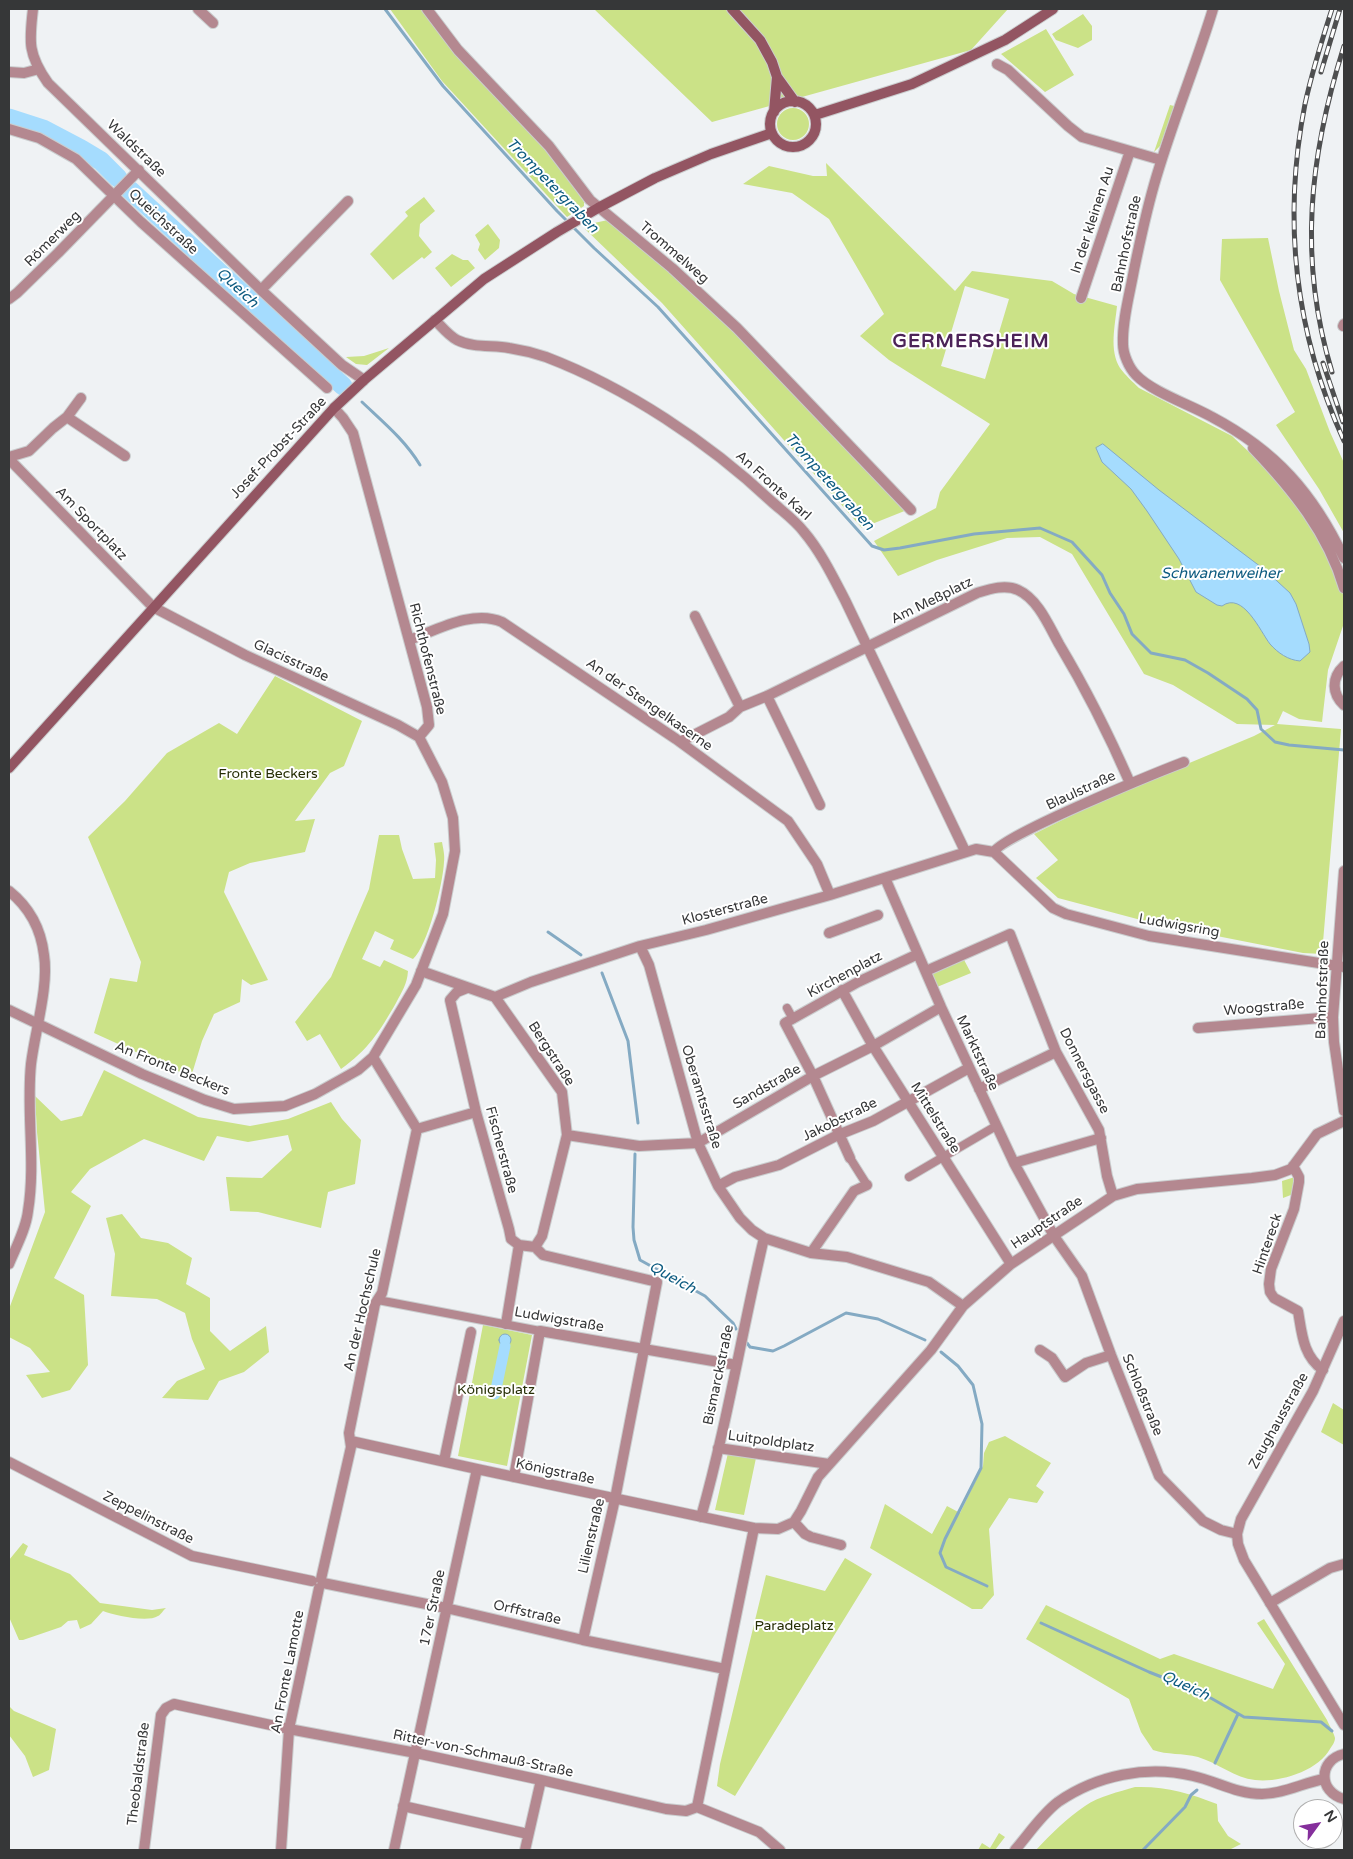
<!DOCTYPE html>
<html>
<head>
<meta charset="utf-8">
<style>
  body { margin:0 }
  #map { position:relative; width:1353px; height:1859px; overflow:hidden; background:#eff2f4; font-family:"Varela Round",sans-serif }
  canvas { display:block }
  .frame { position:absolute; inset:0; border:10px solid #363738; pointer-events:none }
  .north { position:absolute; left:1293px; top:1799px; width:50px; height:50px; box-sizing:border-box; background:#fff; border:1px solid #afafaf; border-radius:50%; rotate:58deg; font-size:14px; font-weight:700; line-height:20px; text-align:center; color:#363738 }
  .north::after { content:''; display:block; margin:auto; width:18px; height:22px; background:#852f9c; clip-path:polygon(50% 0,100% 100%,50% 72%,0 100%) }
</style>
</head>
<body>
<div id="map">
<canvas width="1353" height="1859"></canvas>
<div class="frame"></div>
<div class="north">N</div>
</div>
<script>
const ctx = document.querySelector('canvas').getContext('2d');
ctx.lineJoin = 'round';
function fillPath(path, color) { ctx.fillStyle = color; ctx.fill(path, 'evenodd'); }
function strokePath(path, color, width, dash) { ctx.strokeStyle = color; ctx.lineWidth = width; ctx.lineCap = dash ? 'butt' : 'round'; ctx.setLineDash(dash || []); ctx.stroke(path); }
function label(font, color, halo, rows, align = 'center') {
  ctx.font = font + ' "Varela Round",sans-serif'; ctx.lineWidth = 4; ctx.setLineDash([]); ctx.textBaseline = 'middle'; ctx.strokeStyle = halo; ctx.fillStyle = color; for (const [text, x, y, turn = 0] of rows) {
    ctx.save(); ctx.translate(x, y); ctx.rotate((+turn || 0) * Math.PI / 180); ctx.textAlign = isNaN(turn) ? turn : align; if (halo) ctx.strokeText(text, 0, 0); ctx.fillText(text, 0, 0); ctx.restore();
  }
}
fillPath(new Path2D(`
  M390,9h35l122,139 37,54v4l-17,11 -125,-136z
  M594,9h414l-37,41 -259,72z
  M1083,14l9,12v14l-14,8 -22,-8 -4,-6z
  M1046,29l28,46 -29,17 -44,-38z
  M1170,105l4,1 -14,40 -6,6z
  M777 124a16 16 0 1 1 32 0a16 16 0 1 1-32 0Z
  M826,163l129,128 17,-20 80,10 22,13 43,12c-2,20 -8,44 3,62 5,7 13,14 19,20l93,48 34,32 26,27 30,45 22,54v29l-16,47 -6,52 -23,-3 -16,-8 -6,13 64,5 -19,225 -19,-1 -147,-29 -98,-26 -22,-20 22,-18 -24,-26 74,-37 146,-61 21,-11 -38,-1 -64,-39 -29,-11 -72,-120 -32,-17 -33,1 -70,22 -39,16 -24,-35 62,-33 4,-16 50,-68 -101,-64 -29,-24 24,-22 -55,-95 -37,-26 -49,-9 26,-18 44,10h14zM965,286l44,13 -24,80 -44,-13z
  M424,197l11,14 -15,13 -1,12 13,16 -8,7 -2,-2 -29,23 -23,-26 38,-38 -3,-4z
  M608,220l73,61 46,41 180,188 -45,18 -200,-225 -77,-74 9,-6z
  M488,224l12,16 -1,8 -14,12 -7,-10 2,-6 -5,-9z
  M1268,238l11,53 15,59 12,19 24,63 14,31v70l-25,-44 -43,-64 19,-13 -75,-132 2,-41z
  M452,254l11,6h5l7,8 -24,19 -16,-19z
  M389,348l-22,17 -11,-1 -10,-7 18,-1z
  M275,676l87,45 -18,45 -14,7 -35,48 20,-2 -10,33 -55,11 -21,9 -5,20 44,88 -17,5 -9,-6 -2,23 -26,12 -12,27 -11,36 -97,-44 16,-55 27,4 4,-20 -53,-125 37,-36 42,-48 52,-30 18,11z
  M379,835h20l3,14 11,30 22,-1 1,-18 -2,-17 8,-1c1,6 3,13 2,20 -1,21 -16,84 -31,97l-23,-10 4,-9 -19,-9 -13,28 18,8 4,-7 24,11c-1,14 -6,20 -12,32 -16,28 -28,47 -55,66l-21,-35 -13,7 -12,-19 36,-45 38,-88z
  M963,958l8,15 -34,14 -6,-16z
  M104,1070l94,47 52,9 38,-7 43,-17 11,17 19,21 -6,44 -27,8 -7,36 -63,-16 -28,-1 -4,-34 36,1 30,-28 -4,-15 -40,7 -31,-6 -13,25 -60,-22 -54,30 -19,23 20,14 -37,72 30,17 4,70 -18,25 -28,8 -16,-23 24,-3 -20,-24 -21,-11v-28l36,-97 -8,-80 -2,-36 26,25 21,-5z
  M1295,1177l1,16 -13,5 -1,-17z
  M122,1214l19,24 27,5 24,15 -6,26 24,14v33l20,20 36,-25 3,26 -25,20 -25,9 -11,19 -46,-2 15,-17 28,-12 -13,-30 -7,-26 -28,-14 -46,-3 4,-42 -9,-36z
  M483,1325l49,10 -25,131 -49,-10z
  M1333,1403l11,7v35l-23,-13z
  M1005,1436l46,27 -15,23 8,6 -7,11 -28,-5 -20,31 5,66 -12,14h-10l-102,-61 15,-44 47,30 15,-28 13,7 23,-47 1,-13 5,-11z
  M728,1453l28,5 -12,57 -29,-5z
  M23,1543l5,3 -4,9 46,19 30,29 52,7 14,-2c-3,2 -5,7 -8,8 -11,7 -44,-1 -55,-5l-12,13 -11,5 -3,-9 -9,1 -7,6 -38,13h-4l-10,-23v-57z
  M845,1558l27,16 -137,222 -18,-10 3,-22 46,-189 59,16z
  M1046,1605l114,54 14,-5 99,35 12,-25 -28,-41 7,-4 63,101c2,5 7,13 8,18 0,4 -3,8 -5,11 -12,22 -51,34 -75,31 -20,-2 -37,-17 -57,-23 -15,-4 -31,-2 -45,-7l-12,-18 -12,-33 -103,-60z
  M9,1706l5,5 42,18 -7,41 -16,7 -8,-21 -16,-21z
  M1135,1787c31,-1 54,6 82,17l1,17 10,15 13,8 -10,5 1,1h-196c15,-16 31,-32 49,-44 14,-10 34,-14 50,-19z
  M999,1833l6,4 -10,13h-17l4,-7 8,5z`), '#cbe287');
const water = new Path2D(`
  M1103,444l56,46 106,80 25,23 6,11 13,40 1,8 -10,9c-12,-1 -22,-8 -30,-17 -10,-13 -27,-53 -48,-38l-5,-1 -21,-13 -17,-33 -32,-48 -16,-22 -29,-27 -6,-14z
  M499 1340a6 6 0 1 1 12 0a6 6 0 1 1-12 0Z`);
fillPath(water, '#a5dcfe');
strokePath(water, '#84aac3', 1);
strokePath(new Path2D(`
  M385,9l58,77 114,125 37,37 64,59 214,239 12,4 16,-2 74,-14 66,-6 32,14 30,33 8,18 14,21 8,20 19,19 34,7 23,13 39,26 10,11 4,19 14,13 14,3 55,5
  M362,402c21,20 43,38 58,63
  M548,932l33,23
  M602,973l26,68 10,82
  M635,1154l-2,73 1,13 6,20 65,36 28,27 3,6
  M747,1343l3,4 23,4 11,-5 62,-33 32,6 47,21
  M941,1352l17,14 15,19 9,39 -1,44 -36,71 -5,14 6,14 41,19
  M1041,1623l108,49 53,21 42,24 77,5 11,9
  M1215,1763l23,-49
  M1143,1850l42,-43 6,-12 6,-5`), '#84aac3', 3);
strokePath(new Path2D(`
  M495,1394l10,-48`), '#a5dcfe', 11);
strokePath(new Path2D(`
  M9,118l34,11 38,20 20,12 17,17
  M130,190l213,196`), '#a5dcfe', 19);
const pedestrian = new Path2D(`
  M787,1008l6,11
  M850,1158l17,27
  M909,1177l87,-51
  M378,1300l162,31`);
const minor = new Path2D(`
  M33,9c-4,33 -5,46 15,74l213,207 81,75 22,15
  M198,9l15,14
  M427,9l31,41 91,96 41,54 82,68 65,60 174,182
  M997,64l11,6 60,56 14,11 79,23
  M9,72l15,1 15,-4
  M9,129l30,9 37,21 65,63 186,166
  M261,290l87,-89
  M1081,298l49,-147
  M9,299l8,-6 41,-40 81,-83
  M435,320c7,7 13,15 22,20 16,8 36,5 52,8 13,2 25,5 37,9 81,31 162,85 225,144 11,10 24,19 33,31 17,20 29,45 41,68l120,251
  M1343,326l1,-2
  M334,408l9,10 10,15 74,274 2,18 -10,12
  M67,417l58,39
  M9,457l20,-6 24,-23 14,-11 14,-19
  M9,459l144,148 92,48 153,70 21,12 23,45 11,36 2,33 -12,63 -27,71 -43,72 -15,13 -43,24 -30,12 -51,3 -29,-9 -63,-26 -133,-64
  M695,616l45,91
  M409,640c28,-10 64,-31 93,-18l174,117 112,82 29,43 13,31
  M767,696l53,109
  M680,742l49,-25 11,-10 27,-11 210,-103c13,-4 28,-9 41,-3 20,9 31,36 41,54 27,45 50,91 71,139
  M994,852c7,-16 164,-80 190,-90
  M885,878l56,129 73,156 40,73 28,40 29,79 48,121 44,45 18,9 16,4
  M9,891c20,16 32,38 35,64 5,31 -9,76 -13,109 -5,48 5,98 -3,147 -2,18 -12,36 -19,53
  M829,933l49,-18
  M640,946l9,19 49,178 20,43 22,32 12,12 12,8 47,15 36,4 82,25 34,24
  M421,971l74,26 36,-15 109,-36 66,-16 124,-35 146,-46 18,3 59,56 13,6 83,22 195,31
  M926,971l84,-37 46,118 43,78 8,46 6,20
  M467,988l-10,4 -7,8 26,112 33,117 2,10 8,6
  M842,990l31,56 138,218
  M495,997l67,95 5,43 -25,101 -7,11
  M1198,1028l135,-11
  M979,1089l77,-37
  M417,1129l59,-17
  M567,1135l72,11 59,-3 115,-67 60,-30 68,-39
  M850,1158l-37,-82 -28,-53 73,-41 60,-28
  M1014,1163l87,-25
  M1293,1166l6,11v5l-5,27 -23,60 -2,15 1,8 4,6 24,13c4,23 5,45 25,59
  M718,1186l17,-9 44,-12 59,-30 35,-14 96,-53
  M519,1245l16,2 8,8 114,27 -42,217 -32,141
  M811,1253l43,-62 13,-6
  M506,1324l13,-79
  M1040,1350l12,8 13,19 21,-14 25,-8
  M351,1441l126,28 277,59 24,1 16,-7 7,-11 17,-34 113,-127 32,-44 48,-42 102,-68 24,-7 115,-11 23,-3 16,-6 26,-35 27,-13
  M718,1448l111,16
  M444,1461l27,-129
  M9,1462l183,94 120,25
  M514,1477l26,-146 196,34
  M701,1517c26,-92 41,-186 63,-279
  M794,1522l11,12 6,3 30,8
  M321,1579l30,-132 -2,-14 26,-129 7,-11 35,-164 -44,-72
  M323,1583l123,25 137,32 142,29
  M1270,1603l60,-35 14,-4
  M403,1806l125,28
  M697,1807l57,-279
  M144,1850l17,-135 5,-7 8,-4 115,25 127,24 125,27 125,29 20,2 11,-4 62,25 21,18
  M281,1850l8,-121 30,-141
  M394,1850l83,-381
  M525,1850l16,-70`);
const tertiary = new Path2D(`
  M1213,9c-18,59 -42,116 -59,176 -8,28 -14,56 -20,85 -4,23 -12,50 -11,74 0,10 6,24 13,31 16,17 55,30 76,42 64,34 101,76 132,141
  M1253,448c39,41 75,85 91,140
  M1344,666c-13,12 -12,28 0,39
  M1344,871l-11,146 1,25 10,69
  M1344,1321l-31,70 -72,128 -4,15 1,10 6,16 100,165
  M1344,1754c-26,6 -26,38 0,45
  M1015,1850c14,-16 26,-35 43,-48 39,-27 89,-37 135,-26 23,5 44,18 69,18 21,0 41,-11 62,-15`);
const secondary = new Path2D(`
  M732,9l28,31 12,22 5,15 18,25
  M770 124a23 23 0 1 1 46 0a23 23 0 1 1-46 0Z
  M774,112l3,-35
  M815,115l97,-31 93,-44 48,-31
  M9,768l325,-360 30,-28 120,-101 73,-47 41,-24 57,-30 56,-24 61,-21`);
strokePath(pedestrian, '#cacdce', 10);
strokePath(minor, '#cacdce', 12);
strokePath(tertiary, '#cacdce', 12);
strokePath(secondary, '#cacdce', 12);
strokePath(pedestrian, '#b48890', 8);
strokePath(minor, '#b48890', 10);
strokePath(tertiary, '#b48890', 10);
strokePath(secondary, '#935562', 10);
const rail = new Path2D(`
  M1332,9c-10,31 -20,63 -27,95 -23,117 -10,229 39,337
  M1321,72l19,-63
  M1323,363l20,59
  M1332,372c-34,-112 -23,-215 12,-326`);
strokePath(rail, '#4e4f50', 5);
strokePath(rail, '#fff', 3, [9]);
label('14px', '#363738', '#fff', [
  ["Waldstraße",136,149,44],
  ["In der kleinen Au",1093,220,-72],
  ["Queichstraße",163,222,43],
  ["Römerweg",53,239,-45],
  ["Bahnhofstraße",1127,244,-78],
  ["Trommelweg",674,253,41],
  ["Josef-Probst-Straße",279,448,-47],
  ["An Fronte Karl",773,486,42],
  ["Am Sportplatz",91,524,46],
  ["Am Meßplatz",932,601,-26],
  ["Richthofenstraße",427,659,76],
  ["Glacisstraße",291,661,25],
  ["An der Stengelkaserne",649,705,35],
  ["Blaulstraße",1081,791,-25],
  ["Klosterstraße",725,910,-15],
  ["Ludwigsring",1179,926,10],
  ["Kirchenplatz",845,975,-28],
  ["Bahnhofstraße",1323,990,-88],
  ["Woogstraße",1264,1008,-5],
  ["Marktstraße",977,1053,65],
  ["Bergstraße",551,1054,57],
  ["An Fronte Beckers",172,1069,22],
  ["Donnersgasse",1084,1071,63],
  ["Sandstraße",767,1087,-30],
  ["Oberamtsstraße",701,1097,73],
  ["Mittelstraße",935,1118,58],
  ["Jakobstraße",840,1120,-26],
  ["Fischerstraße",501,1150,75],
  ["Hauptstraße",1047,1223,-34],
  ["Hintereck",1268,1244,-71],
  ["An der Hochschule",363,1310,-77],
  ["Ludwigstraße",559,1320,10],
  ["Bismarckstraße",719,1375,-78],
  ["Schloßstraße",1142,1395,68],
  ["Zeughausstraße",1279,1421,-61],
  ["Luitpoldplatz",771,1442,8],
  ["Königstraße",555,1472,12],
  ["Zeppelinstraße",148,1518,27],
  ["Lilienstraße",592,1536,-77],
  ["17er Straße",433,1608,-78],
  ["Orffstraße",527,1613,13],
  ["An Fronte Lamotte",288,1672,-79],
  ["Ritter-von-Schmauß-Straße",483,1754,12],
  ["Theobaldstraße",139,1774,-83]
]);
label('14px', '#262e05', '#fff', [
  ["Fronte Beckers",268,774],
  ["Königsplatz",496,1390],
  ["Paradeplatz",794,1626]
]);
label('italic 15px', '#0d5b80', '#fff', [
  ["Trompetergraben",552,186,46],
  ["Queich",237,288,43],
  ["Trompetergraben",829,482,48],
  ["Schwanenweiher",1221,574],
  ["Queich",672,1278,29],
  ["Queich",1185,1686,25]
]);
ctx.letterSpacing = '1px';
label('bold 19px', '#4c2358', '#fff', [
  ["GERMERSHEIM",971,342]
]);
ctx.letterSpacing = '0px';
</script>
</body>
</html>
